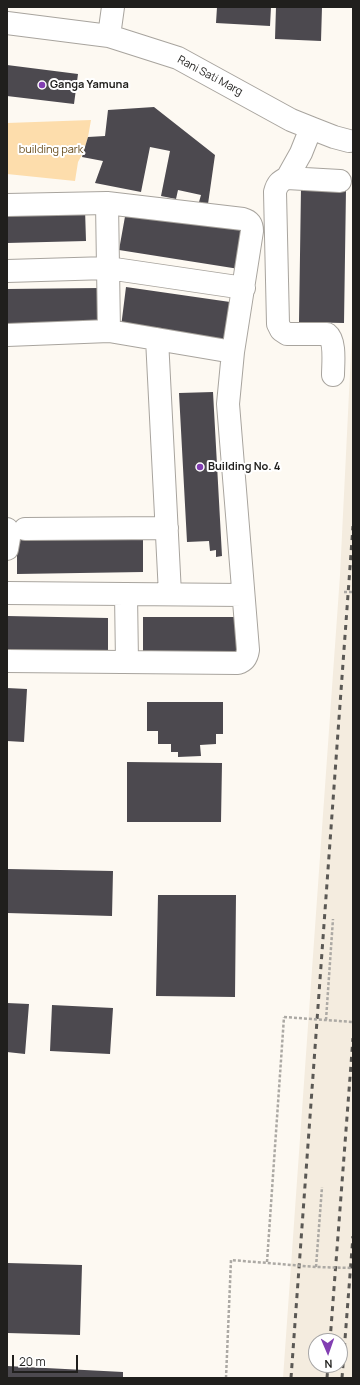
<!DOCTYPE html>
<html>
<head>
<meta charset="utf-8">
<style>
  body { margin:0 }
  #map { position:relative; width:360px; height:1385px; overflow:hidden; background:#fdf9f2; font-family:Manrope,sans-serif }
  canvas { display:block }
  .frame { position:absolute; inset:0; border:8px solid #201f1d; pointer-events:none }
  .north { position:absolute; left:308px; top:1333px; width:40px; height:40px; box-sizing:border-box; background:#fff; border:1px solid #a6a5a5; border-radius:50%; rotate:178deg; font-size:11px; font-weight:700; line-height:16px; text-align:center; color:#201f1d }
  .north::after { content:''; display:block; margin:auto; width:14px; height:18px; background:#823eb2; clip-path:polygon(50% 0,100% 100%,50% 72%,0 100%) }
  .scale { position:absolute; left:12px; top:1355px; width:66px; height:18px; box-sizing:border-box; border:2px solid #201f1d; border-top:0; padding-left:5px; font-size:12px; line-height:14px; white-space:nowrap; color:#201f1d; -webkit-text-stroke:3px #fff; paint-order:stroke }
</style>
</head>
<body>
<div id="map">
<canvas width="360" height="1385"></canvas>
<div class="frame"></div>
<div class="north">N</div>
<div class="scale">20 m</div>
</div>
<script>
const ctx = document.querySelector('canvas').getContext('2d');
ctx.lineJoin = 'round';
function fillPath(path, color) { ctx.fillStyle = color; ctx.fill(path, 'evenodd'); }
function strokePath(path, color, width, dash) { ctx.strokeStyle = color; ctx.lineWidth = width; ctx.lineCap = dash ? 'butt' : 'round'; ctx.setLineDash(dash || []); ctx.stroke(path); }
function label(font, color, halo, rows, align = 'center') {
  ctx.font = font + ' Manrope,sans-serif'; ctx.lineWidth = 4; ctx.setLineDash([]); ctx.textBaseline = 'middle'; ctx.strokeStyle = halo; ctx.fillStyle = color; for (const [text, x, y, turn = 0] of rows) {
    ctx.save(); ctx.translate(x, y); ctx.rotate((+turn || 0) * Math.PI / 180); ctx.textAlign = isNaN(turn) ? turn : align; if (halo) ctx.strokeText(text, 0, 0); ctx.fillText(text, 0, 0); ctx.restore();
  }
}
fillPath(new Path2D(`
  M353,312v1066h-70l57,-803zM316,1341h24v24h-24z`), '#f4ecdf');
fillPath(new Path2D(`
  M91,120l-3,17 -4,14 -6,11 -3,19 -68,-7v-51z`), '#fdddac');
fillPath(new Path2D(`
  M217,7h54l-1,19 -54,-3z
  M276,7h46l-1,34 -46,-2z
  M7,65l71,9 -4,30 -67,-8z
  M154,107l61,48 -7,49 -9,-2 2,-7 -23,-5 -2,9 -15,-3 9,-45 -20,-4 -9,45 -46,-9 8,-22 -21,-4 6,-20 17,-1 3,-26z
  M301,188l45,1 -2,134 -45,-1z
  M85,209l1,32 -79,2v-33z
  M126,211l120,19 -7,39 -120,-19z
  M126,287l111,16 -5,39 -111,-15z
  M100,288l1,37h-94v-36z
  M213,392l9,164 -6,1v-7l-6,1 -1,-10 -22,1 -8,-149z
  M143,538v34l-126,2v-35z
  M7,616l101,2v36l-101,-2z
  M143,617h95v36l-95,-1z
  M7,688l20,1 -3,53 -17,-1z
  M147,702h76v32h-7v10l-16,1 1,11 -23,1v-5h-7v-8h-13v-13h-11z
  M127,762l95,1 -1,59h-94z
  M7,869l106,2 -1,45 -105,-3z
  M158,895h78l-1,102 -79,-1z
  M7,1003l22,1 -4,50 -18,-2z
  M52,1005l61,3 -3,46 -60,-3z
  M7,1263l75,2 -2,70 -73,-2z
  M7,1366l116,6v6h-116z`), '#4c494f');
const minor = new Path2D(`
  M7,23l102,13 69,22 113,62 20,8 -10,25 -14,25
  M109,36l4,-29
  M311,128l23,9 15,4
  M107,203l2,128
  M7,205l100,-2 136,16c7,2 9,5 9,12l-19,121 -5,52 20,246c-1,7 -3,11 -10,13l-231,-2
  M7,271l101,-3 136,20
  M7,335l102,-4 124,21
  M157,339l13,255
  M333,375c0,-11 3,-34 -6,-41h-40l-6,-4 -3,-6 -3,-132c2,-8 5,-11 12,-14l53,3
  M7,529l2,9 -2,11
  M25,529l142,-1
  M7,593l236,2
  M126,594l1,68`);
strokePath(minor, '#a8a49e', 24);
strokePath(new Path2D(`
  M326,1020l7,-101
  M267,1262l17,-245
  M316,1267l6,-80`), '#aca9a4', 2.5, [3, 2]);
strokePath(minor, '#fff', 22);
strokePath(new Path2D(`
  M330,1341l23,-303
  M291,1378l62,-852
  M327,1378l1,-13
  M342,1378l11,-142`), '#5a5854', 3, [5, 5]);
strokePath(new Path2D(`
  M344,592h9
  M284,1017l69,5
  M226,1378l5,-118 85,7 37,1`), '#aca9a4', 2.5, [3, 2]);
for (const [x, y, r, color] of [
  [42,85,4,"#823eb2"],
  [200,467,4,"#823eb2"]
]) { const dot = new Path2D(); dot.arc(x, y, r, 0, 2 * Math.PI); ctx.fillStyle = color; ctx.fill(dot); strokePath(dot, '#fff', 1.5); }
label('11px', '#201f1d', '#fff', [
  ["Rani Sati Marg",210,76,28]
]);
label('bold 11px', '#201f1d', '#fff', [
  ["Ganga Yamuna",50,85],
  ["Building No. 4",208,467]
], 'left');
label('11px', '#674b1a', '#fff', [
  ["building park",51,150]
]);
</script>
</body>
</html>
